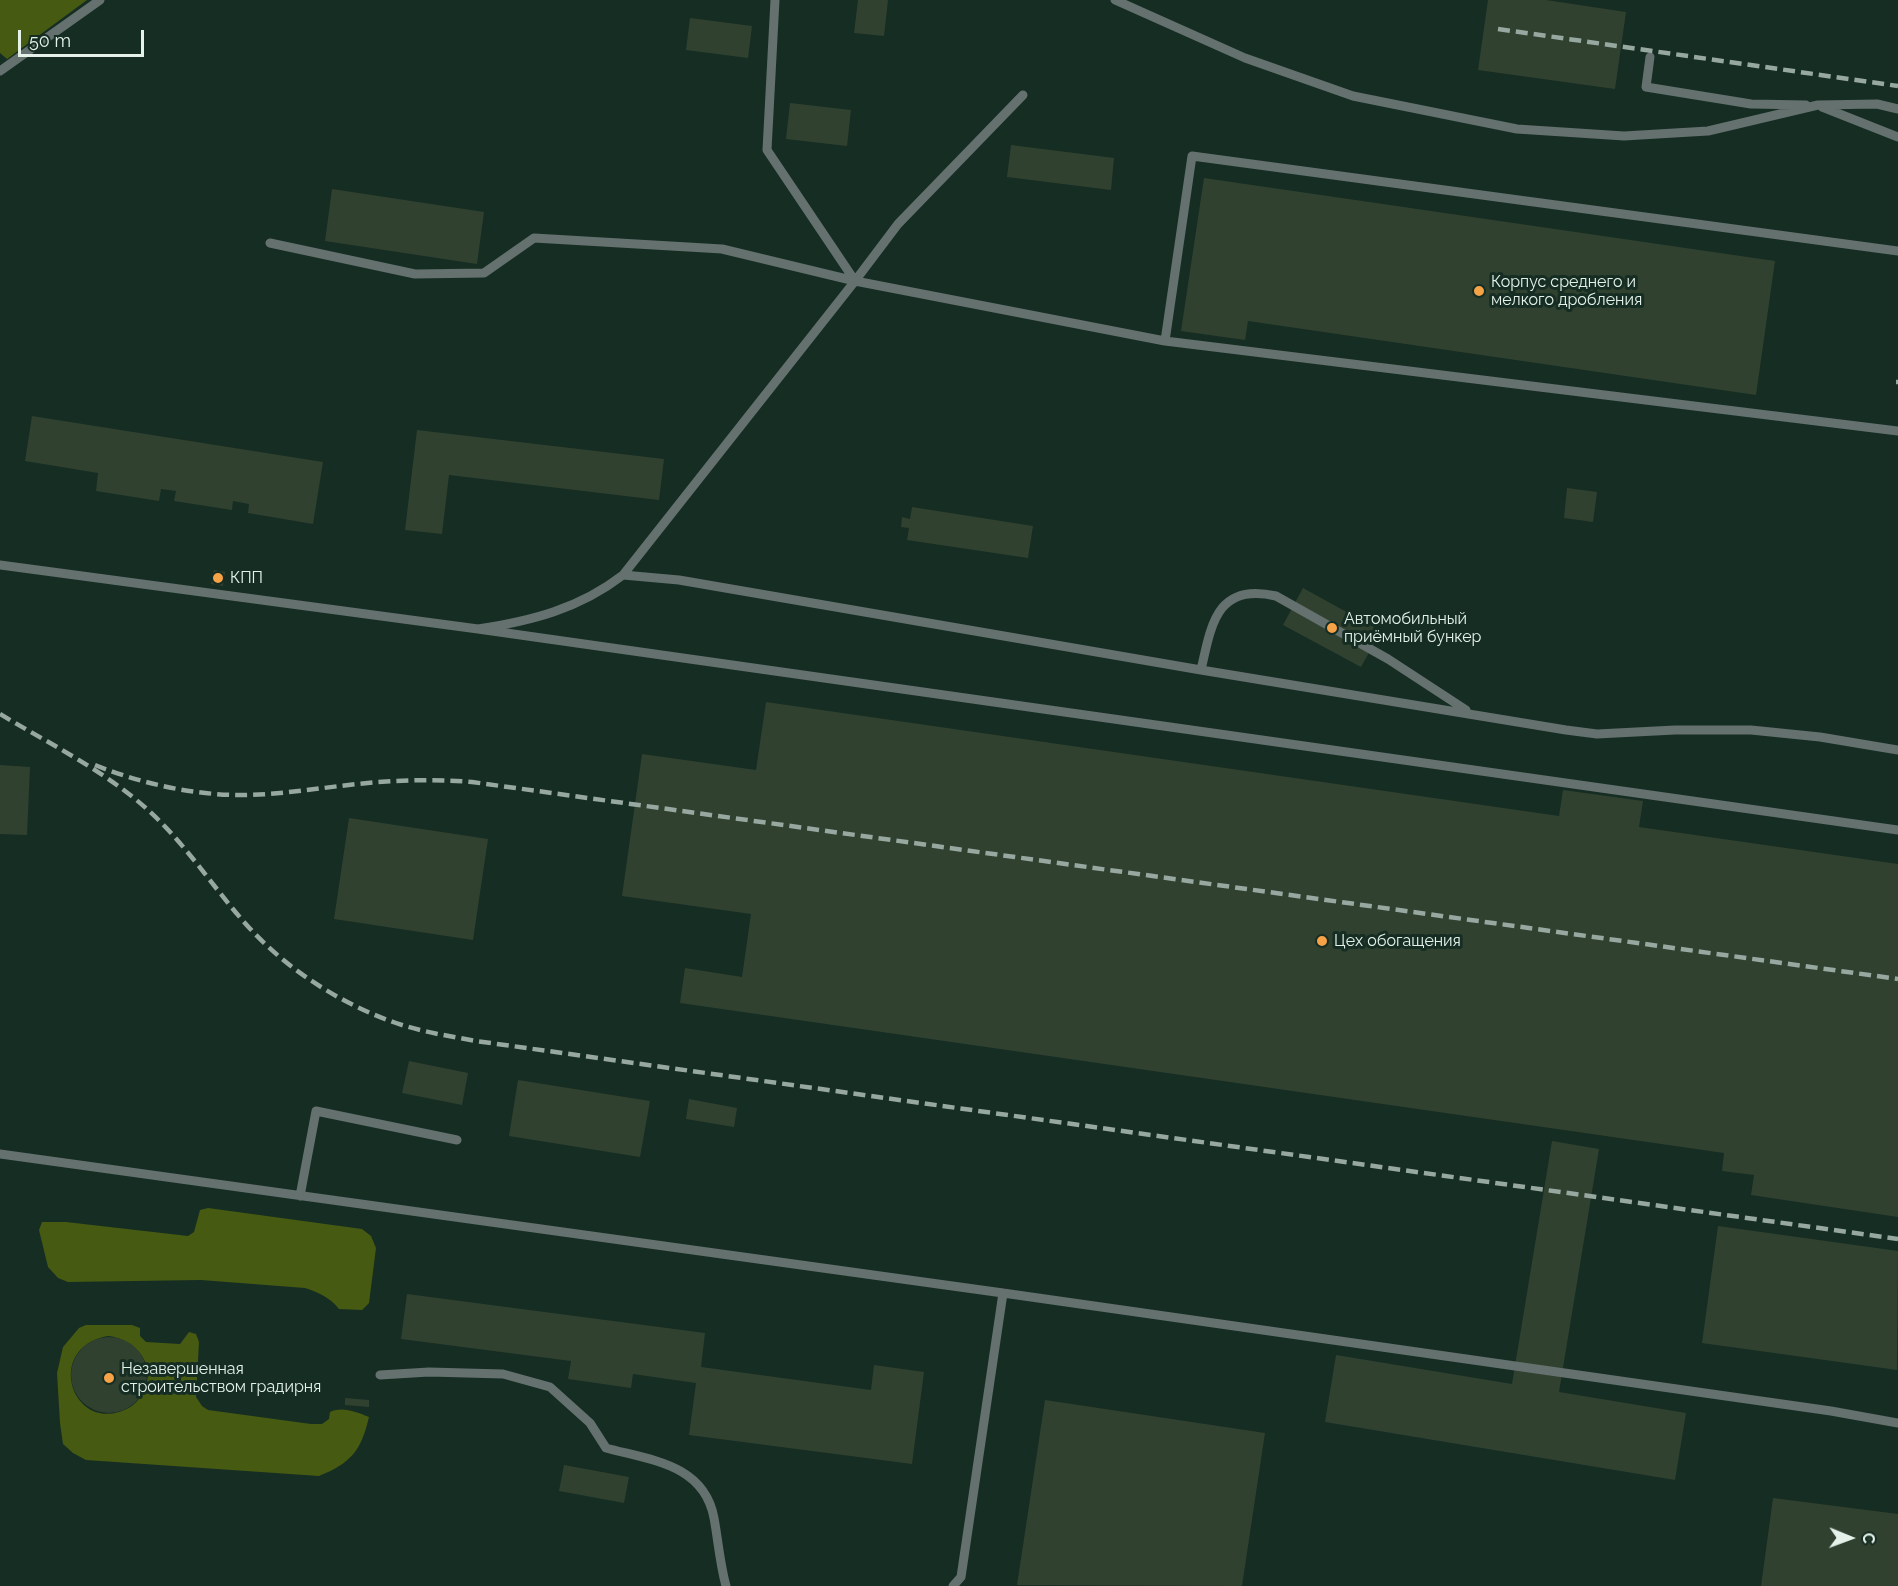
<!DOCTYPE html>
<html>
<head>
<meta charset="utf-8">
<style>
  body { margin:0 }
  #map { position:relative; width:1898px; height:1586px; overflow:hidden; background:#162d23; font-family:Raleway,sans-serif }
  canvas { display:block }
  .north { position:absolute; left:1820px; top:1508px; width:60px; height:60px; -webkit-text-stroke:4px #162d23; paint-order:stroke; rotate:91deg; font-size:16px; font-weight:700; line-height:24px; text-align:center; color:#e4f2ea }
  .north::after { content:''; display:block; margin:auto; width:21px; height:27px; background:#e4f2ea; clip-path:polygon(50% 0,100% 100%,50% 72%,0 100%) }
  .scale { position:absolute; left:18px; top:30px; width:126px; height:27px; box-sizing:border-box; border:3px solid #e4f2ea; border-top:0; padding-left:8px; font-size:18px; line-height:21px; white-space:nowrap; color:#e4f2ea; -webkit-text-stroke:4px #162d23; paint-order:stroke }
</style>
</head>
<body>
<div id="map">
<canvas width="1898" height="1586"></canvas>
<div class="north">С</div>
<div class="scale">50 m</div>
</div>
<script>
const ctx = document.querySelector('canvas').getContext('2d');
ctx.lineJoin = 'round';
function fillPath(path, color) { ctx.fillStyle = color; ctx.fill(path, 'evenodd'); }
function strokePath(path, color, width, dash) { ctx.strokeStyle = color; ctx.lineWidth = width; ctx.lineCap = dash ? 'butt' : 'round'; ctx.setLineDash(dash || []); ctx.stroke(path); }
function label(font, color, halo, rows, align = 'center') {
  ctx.font = font + ' Raleway,sans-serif'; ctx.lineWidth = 6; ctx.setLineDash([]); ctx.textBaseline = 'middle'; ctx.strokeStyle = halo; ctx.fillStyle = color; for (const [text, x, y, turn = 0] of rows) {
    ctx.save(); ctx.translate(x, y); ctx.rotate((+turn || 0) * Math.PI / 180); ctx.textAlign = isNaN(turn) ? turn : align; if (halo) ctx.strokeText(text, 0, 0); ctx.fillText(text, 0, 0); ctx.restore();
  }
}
fillPath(new Path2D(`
  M0,0h87l-80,59 -7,-6z
  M208,1208l154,21 9,7 5,12 -7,55 -7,7 -23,-1c-10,-12 -19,-16 -34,-21l-104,-8 -133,2 -10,-4 -10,-11 -9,-37 3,-8h24l122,14 6,-4 6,-22z
  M86,1325h46l8,3v8l6,6 34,2 9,-12 7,2 3,8 -3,55 6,9 6,4 103,14h11l7,-5 1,-7c13,-6 26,0 39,5 -8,34 -18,46 -50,59l-233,-16 -13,-7 -10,-9 -3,-21 -3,-50 6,-26 16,-19zM108,1336c29,3 52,32 33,60 -5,8 -12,13 -22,16 -49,15 -73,-65 -11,-76z`), '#465a12');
fillPath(new Path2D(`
  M858,0h30l-4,36 -30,-3z
  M1488,0h58l80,12 -11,77 -137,-19z
  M690,18l62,8 -4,32 -62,-8z
  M790,103l61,7 -4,36 -61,-7z
  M1011,145l103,13 -3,32 -104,-13z
  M1204,178l571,83 -19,134 -508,-74 -3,19 -64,-9z
  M332,189l152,23 -7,52 -152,-23z
  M32,416l291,46 -10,62 -65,-11 1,-9 -16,-3 -1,9 -58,-9 2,-10 -15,-2 -2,12 -63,-10 2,-18 -73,-12z
  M417,430l247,29 -5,41 -210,-25 -7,59 -37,-4z
  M1567,488l30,4 -4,30 -29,-4z
  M912,507l121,19 -5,32 -121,-18 2,-12 -8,-1 1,-10 8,2z
  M214,570l11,2 -2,14 -12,-2z
  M1303,588l78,43 -20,36 -78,-42z
  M766,702l793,114 4,-26 80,11 -4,26 259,37v353l-147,-22 3,-20 -32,-4 2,-18 -1044,-150 5,-35 57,9 9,-63 -129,-18 20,-142 114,16z
  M0,765l30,2 -3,68 -27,-1z
  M349,818l139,21 -15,101 -139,-21z
  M409,1061l59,12 -6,32 -60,-12z
  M518,1080l132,21 -10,56 -131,-21z
  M689,1099l48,9 -3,19 -48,-8z
  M1552,1141l47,8 -40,243 127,21 -11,67 -350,-58 11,-67 176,29z
  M1718,1226l180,25 -1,119 -195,-27z
  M407,1294l298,39 -4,34 170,23 3,-25 50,7 -12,92 -223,-29 7,-52 -63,-9 -2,14 -63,-9 3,-18 -170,-22z
  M71 1375a38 38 0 1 1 76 0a38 38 0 1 1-76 0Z
  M345,1398l24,2v7l-24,-2z
  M1045,1400l220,33 -23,153 -225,-1z
  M564,1465l65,12 -5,26 -65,-12z
  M1773,1498l125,16v72h-137z`), '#314130');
strokePath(new Path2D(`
  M775,0l-8,150 88,131
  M1115,0l130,58 108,38 164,33 107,7 84,-5 110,-26 59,-1 21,5
  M1650,57l-4,30 105,17 55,1
  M0,71l100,-71
  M1822,107l76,30
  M270,243l145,31 69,-1 50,-35 188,11 133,32 310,60 733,90
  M1165,341l27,-185 706,95
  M0,565l478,64c53,-8 101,-20 145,-54l232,-294 43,-57 125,-129
  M623,575l56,5 522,90 365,60 31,4 78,-4h76l69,7 78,13
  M478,629l1420,201
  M1201,670c10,-44 15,-88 75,-74l112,63 78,51
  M0,1154l1003,139 828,118 67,12
  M300,1196l16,-85 141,29
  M380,1375l49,-3 74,2 47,13 40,36 16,25c44,12 98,16 108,70 4,22 6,46 12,68
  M953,1586l8,-9 42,-284`), '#64716e', 9);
strokePath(new Path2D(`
  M1498,29l400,57
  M1896,382h2
  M0,714c50,30 105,57 148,96 41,37 69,84 107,124 39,40 89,71 141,89 26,9 53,13 80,18l1422,198
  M95,765c47,19 102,31 152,30 37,-1 73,-7 110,-11 38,-4 76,-5 115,-2l1426,197`), '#97a8a0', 4.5, [12, 6]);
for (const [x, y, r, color] of [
  [1479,291,6,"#f6a246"],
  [218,578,6,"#f6a246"],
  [1332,628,6,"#f6a246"],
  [1322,941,6,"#f6a246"],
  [109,1378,6,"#f6a246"]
]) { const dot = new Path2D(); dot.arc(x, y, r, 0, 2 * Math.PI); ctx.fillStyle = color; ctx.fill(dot); strokePath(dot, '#162d23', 2); }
label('16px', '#e4f2ea', '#162d23', [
  ["Корпус среднего и",1491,282],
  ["мелкого дробления",1491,300],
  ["КПП",230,578],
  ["Автомобильный",1344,619],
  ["приёмный бункер",1344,637],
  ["Цех обогащения",1334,941],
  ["Незавершенная",121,1369],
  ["строительством градирня",121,1387]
], 'left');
</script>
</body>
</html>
